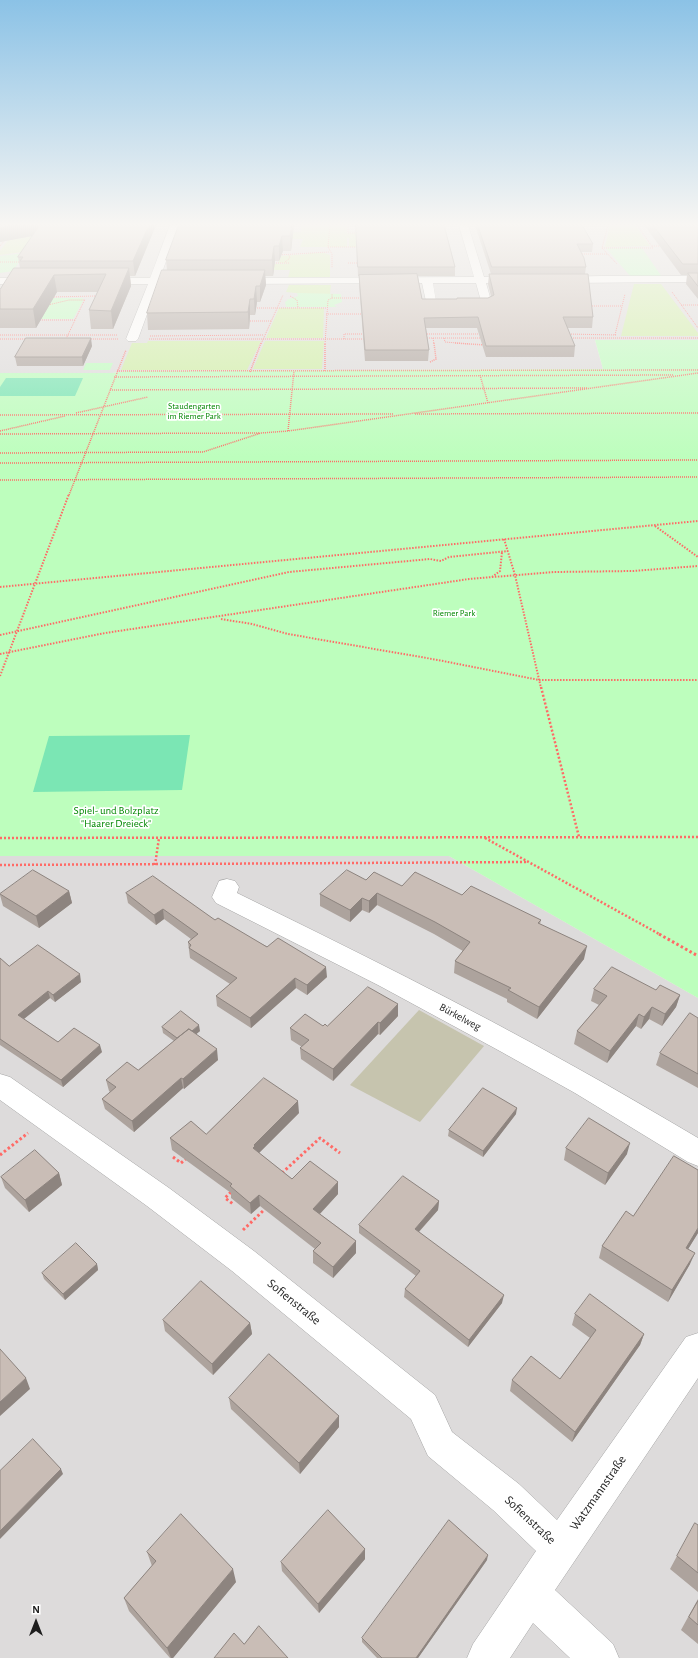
<!DOCTYPE html>
<html>
<head>
<meta charset="utf-8">
<style>
  body { margin:0 }
  #map { position:relative; width:698px; height:1658px; overflow:hidden; background:#f0ebe4; font-family:"Alegreya Sans",sans-serif }
  canvas { display:block }
  .north { position:absolute; left:16px; top:1602px; width:40px; height:40px; -webkit-text-stroke:3px #fff; paint-order:stroke; rotate:0deg; font-size:11px; font-weight:700; line-height:16px; text-align:center; color:#1e1e1e }
  .north::after { content:''; display:block; margin:auto; width:14px; height:18px; background:#1e1e1e; clip-path:polygon(50% 0,100% 100%,50% 72%,0 100%) }
</style>
</head>
<body>
<div id="map">
<canvas width="698" height="1658"></canvas>
<div class="north">N</div>
</div>
<script>
const ctx = document.querySelector('canvas').getContext('2d');
ctx.lineJoin = 'round';
function fillPath(path, color) { ctx.fillStyle = color; ctx.fill(path, 'evenodd'); }
function strokePath(path, color, width, dash) { ctx.strokeStyle = color; ctx.lineWidth = width; ctx.lineCap = dash ? 'butt' : 'round'; ctx.setLineDash(dash || []); ctx.stroke(path); }
function label(font, color, halo, rows, align = 'center') {
  ctx.font = font + ' "Alegreya Sans",sans-serif'; ctx.lineWidth = 3.5; ctx.setLineDash([]); ctx.textBaseline = 'middle'; ctx.strokeStyle = halo; ctx.fillStyle = color; for (const [text, x, y, turn = 0] of rows) {
    ctx.save(); ctx.translate(x, y); ctx.rotate((+turn || 0) * Math.PI / 180); ctx.textAlign = isNaN(turn) ? turn : align; if (halo) ctx.strokeText(text, 0, 0); ctx.fillText(text, 0, 0); ctx.restore();
  }
}
fillPath(new Path2D(`
  M0,225h698v115h-103l8,29 -476,2 -15,2h-112z
  M0,856h449l249,142v660h-698z`), '#dddbdb');
fillPath(new Path2D(`
  M419,1010l65,36 -64,76 -70,-37z`), '#c6c4ae');
fillPath(new Path2D(`
  M301,225h46v8h66l-47,14h-17v-9h-2v9h-47l3,-8h-37l-46,-6 81,-1z
  M610,225h25l15,21 -45,1z
  M15,231h23l-15,21 -23,3v-4z
  M309,253h15l6,2v23h-42l2,-8h-46l-5,-6h53l-14,-1 3,-7 27,-2z
  M634,284h27l37,49v3h-77z
  M289,285h42l-1,9h-24l-20,-2z
  M279,308h45l-1,30h-57z
  M148,341h113l-14,29h-126l11,-27h15z
  M265,341h59l-2,28h-69z`), '#cfefa5');
fillPath(new Path2D(`
  M606,248h36l20,29h-31z
  M25,253l-12,18 -13,2v-17z
  M297,293l44,1 1,8 -8,3 3,2h-51l-1,-5 3,-2h-2l12,-4z
  M39,298h42l3,1 -11,20h-38z
  M595,340h103v658l-249,-142h-449v-483h112l15,-2 476,-2z
  M86,363h27l-3,7h-27z`), '#bdfebd');
fillPath(new Path2D(`
  M6,378h77l-8,18h-75v-9z
  M190,735l-8,55 -149,2 16,-56z`), '#7be6b4');
const minor = new Path2D(`
  M170,225h9l-19,53h29l5,3 -5,3h-31l-20,55 -2,2h-8l-2,-2 22,-55h-47l-5,-3 5,-3h49z
  M459,225h9l16,52h35l5,3 -5,3h-33l6,21 -1,2h-64l-5,-23 -187,1 -5,-3 5,-3 239,-1zM433,283h43l5,18h-45z
  M602,276h96v6l-139,1 -5,-3 5,-3z
  M0,278h35l5,3 -5,3h-35z
  M227,879l8,2 4,6 -2,6c114,56 228,112 338,174 42,23 82,47 123,71v28l-10,-4 -113,-69 -77,-43 -120,-65 -162,-82 -4,-6 7,-16z
  M0,1074l10,3 159,111 85,63 181,144 17,37 67,52 38,36 129,-183 12,-4v45l-143,212 58,54 6,14h-49l-37,-35 -23,35h-43l6,-14 63,-93 -43,-41 -65,-54 -17,-37 -179,-148 -85,-65 -147,-106z`);
strokePath(minor, '#a5a5a5', 1);
strokePath(new Path2D(`
  M330,225l-2,22 4,7v14
  M348,225v8h11
  M608,225l-6,23 15,16
  M637,225l16,23
  M0,246l5,-6
  M652,246h9
  M328,247h32
  M602,248h51
  M580,254h27
  M278,255l51,-3
  M0,262h21
  M285,262l5,-4 -1,-3
  M272,263h17
  M348,263h13
  M672,292l26,36
  M290,296l7,4 1,8
  M50,297l47,-1
  M332,298h31
  M48,305l21,-5h16
  M681,305h17
  M590,306h31
  M253,308h74
  M326,314h37
  M38,320h38
  M246,321h26
  M423,334h59
  M567,334l50,1
  M0,335h117
  M615,335l10,-41
  M150,336l114,-1
  M425,338h59
  M433,338l1,6
  M444,338l1,4 24,2
  M571,338h127
  M0,339h28
  M66,339l19,-40
  M89,339h29
  M149,339h217
  M344,339v-5h22
  M261,344l22,-49
  M325,344l3,-44 4,-2v-4`), '#ff6a66', 1, [1, 1]);
strokePath(new Path2D(`
  M455,343l30,2
  M430,362l6,-3 -2,-16
  M117,371l581,-1
  M325,371v-28
  M250,372l11,-29
  M480,375l8,28
  M114,377l560,-2
  M110,390l477,-2
  M76,413l72,-16
  M415,414l283,-1
  M0,415l394,-1
  M0,431l65,-15
  M288,431l6,-60
  M0,434l259,-1
  M0,453l203,-1 58,-19 27,-2 410,-58
  M0,463l698,-3
  M0,480l698,-3
  M69,495l57,-145`), '#ff6a66', 1.5, [1, 1]);
strokePath(new Path2D(`
  M655,526l43,31
  M504,539l11,36 26,113
  M492,577l8,-6 2,-19
  M0,587l698,-66
  M221,619l31,5 36,10 150,26 101,20h159
  M0,635l289,-63 141,-13 11,2 8,-4 59,-6
  M0,654l105,-21 364,-54 85,-7 79,-1 65,-5
  M0,676l69,-182`), '#ff6a66', 2, [1.5, 1.5]);
strokePath(new Path2D(`
  M541,687l38,150
  M0,838l698,-1
  M485,838l176,97
  M0,865l527,-3
  M155,865l4,-27`), '#ff6a66', 2.5, [2, 2]);
strokePath(new Path2D(`
  M659,934l39,22
  M0,1155l28,-22
  M173,1157l8,6 6,-5
  M282,1173l38,-35 20,15
  M231,1192l-6,6 8,6
  M243,1230l22,-21`), '#ff6a66', 3, [2.5, 2.5]);
fillPath(minor, '#fff');
fillPath(new Path2D(`
  M0,225h156l-21,51h-5l1,10 -18,43h-22l-2,-19 9,-18h-41l-21,36h-36v-38l20,-22 -2,-11 15,-21 -33,6z
  M294,225l-3,26h-8l-4,10h-4l-2,15h-8l1,9 -6,17h-3l-2,13h-5l-1,14 -101,1 -1,-17 20,-43 -1,-10z
  M356,225h88l11,42v9h-37l4,23h35l31,-1 3,-2 -3,-12 1,-10h2l-16,-49h107l11,19 -1,8h-11l5,15 -1,7 8,43 -1,11h-25l8,18 -1,11h-88l-9,-29h-51l3,22 -1,11h-63l-6,-76v-9h-1z
  M644,225h54v74l-12,-15 1,-9h-6z
  M92,346l-9,20h-66l-2,-9z
  M366,880l36,6 60,9 79,25 -1,4 44,35 -47,60 -30,-17v-3l-53,-26 1,-12 8,-10 -29,-17 -57,-29 -8,8 -7,-3 -12,12 -30,-16v-12z
  M69,891l3,12 -33,25 -36,-22 -3,-11v-1z
  M126,893l89,27 112,57 -20,18 -11,-7 -45,40 -34,-22 -1,-10 14,-12 -40,-26 -2,-16 3,-3 -27,-20 -8,6 -28,-22z
  M0,958l9,8 72,16 -26,20 -5,-4 -26,21 34,23 44,10 -39,35 -63,-42z
  M594,989l62,1 24,5 -4,12 -14,19 -13,-7 -8,10 -5,-3 -29,37 -33,-19 3,-13 22,-26 -8,-4z
  M398,1016l-18,19 -2,-1 -45,47 -32,-22 -1,-11 2,-1 -11,-7 -1,-12 37,-2z
  M698,1018v70l-42,-23 4,-12z
  M162,1027l38,4 -4,3 22,26 -34,29 -1,-1 -49,44 -29,-23 -3,-10 8,-7 -1,-1 -3,-11 32,-10 36,-29 -11,-8z
  M299,1113l-40,40 33,26 46,15 -18,20 36,27v12l-23,25 -20,-15v-12l2,-2 -55,-43 -9,8 -20,-16v-5l-59,-43 -2,-12 36,-4z
  M516,1114l-33,43 -35,-21 1,-6z
  M566,1148l61,6 -22,31 -41,-25z
  M59,1173l3,12 -33,27 -24,-24 -4,-11z
  M439,1201l-1,9 -19,22 83,71 -34,44 -64,-50 1,-8 11,-13 -57,-43v-8z
  M633,1216l65,17 -10,16 2,15 -22,38 -69,-44 3,-12z
  M97,1264l1,6 -33,30 -21,-21 -2,-6z
  M575,1314l69,20 -4,11 -68,97 -62,-51 2,-11 48,-1 30,-41 -18,-13z
  M163,1320l87,3 2,11 -39,41 -48,-44z
  M229,1398l110,29 -39,47 -69,-65z
  M698,1525v67l-28,-23 7,-13z
  M147,1552l89,30 -63,76h-3l-41,-47 -5,-13 28,-32z
  M365,1559l-46,54 -37,-42 -1,-9z
  M487,1560l-69,98h-41l-15,-16v-4z
  M698,1599v45l-17,-14z`), '#ada39d');
fillPath(new Path2D(`
  M11,225h35l1,8 -47,9v-14z
  M149,225h7l-21,51 -2,-15z
  M292,225h2l-3,26 -1,-15z
  M282,236l1,15 -4,10v-15z
  M274,246l1,15 -2,15 -1,-16z
  M129,268l2,18 -18,43 -2,-18z
  M265,270l1,15 -6,17v-16z
  M54,275l3,17 -21,36 -3,-19z
  M256,286l1,16 -2,13 -1,-16z
  M250,299v16l-1,14 -1,-17z
  M91,338l1,8 -9,20 -1,-9z
  M69,891l3,12 -33,25 -3,-12z
  M377,893v12l-8,8v-12z
  M362,898v12l-12,12v-12z
  M163,909l1,10 -8,6 -2,-10z
  M587,946l-3,13 -47,60 2,-12z
  M326,967l1,10 -20,18v-10z
  M80,974l1,8 -26,20 -2,-7z
  M295,978l1,10 -45,40 -1,-10z
  M48,991l2,7 -30,24 -2,-7z
  M680,995l-4,12 -14,19 3,-12z
  M398,1004v12l-18,19v-12z
  M652,1007l-3,12 -8,10 3,-12z
  M639,1014l-3,12 -29,37 3,-12z
  M378,1022v12l-45,47v-12z
  M199,1025l1,6 -19,16v-6z
  M100,1045l2,7 -39,35 -2,-7z
  M217,1049l1,11 -34,29 -1,-10z
  M181,1078l2,10 -49,44 -2,-11z
  M298,1101l1,12 -43,43 -3,-8 1,-3z
  M517,1108l-1,6 -33,43v-6z
  M630,1143l-3,11 -22,31 3,-12z
  M59,1173l3,12 -33,27 -4,-12z
  M338,1182v12l-24,26 -1,-11z
  M259,1195l1,11 -9,8 -1,-11z
  M439,1201l-1,9 -24,27 1,-8z
  M698,1228v5l-16,26 4,-11z
  M356,1241v12l-23,25v-11z
  M695,1253l-5,11 -22,38 4,-12z
  M97,1264l1,6 -33,30 -2,-6z
  M504,1295l-2,8 -34,44 1,-7z
  M250,1323l2,11 -39,41 -1,-11z
  M644,1334l-4,11 -68,97 3,-10z
  M26,1378l4,11 -30,27v-14z
  M339,1416v11l-39,47 -1,-11z
  M61,1469l2,5 -63,65v-8z
  M365,1549v10l-46,54 -1,-9z
  M488,1555l-1,5 -69,98h-2z
  M233,1569l3,13 -63,76h-2l-4,-10z`), '#8d847f');
const building = new Path2D(`
  M0,225h11l-11,3z
  M40,225h109l-16,36h-113l3,-4h-5z
  M179,225h113l-2,11h-8l-3,10h-5l-2,14h-106z
  M356,225h88l11,42h-97z
  M478,225h104l11,19h-16l7,14 2,9h-94z
  M653,225h45v39h-15z
  M14,268h115l-18,43 -22,-1 17,-36 -52,1 -21,34h-33v-19z
  M162,270h103l-5,16h-4l-2,13h-4l-2,13 -101,1z
  M688,273h10v13z
  M417,274l5,25h35v-1h31l6,-3 -5,-21h99l5,43h-30l12,29h-89l-8,-29 -54,1 5,32h-64l-6,-75z
  M26,338h65l-9,19h-67z
  M33,870l36,21 -33,25 -36,-22z
  M347,870l19,10 8,-8 28,14 13,-14 47,23 9,-9 70,34 -3,3 49,23 -48,61 -31,-17 3,-2 -56,-27 15,-19 -35,-20 -58,-29 -8,8 -7,-3 -12,12 -30,-16z
  M153,876l62,44 3,-2 49,29 11,-9 48,29 -19,18 -12,-7 -45,40 -34,-22 21,-18 -48,-30 2,-3 -3,-3 10,-8 -35,-25 -9,6 -28,-22z
  M38,945l42,29 -27,21 -5,-4 -30,24 40,27 16,-14 26,17 -39,35 -61,-41v-81l9,8z
  M612,967l44,23 4,-5 20,10 -15,19 -13,-7 -8,10 -5,-3 -29,37 -33,-20 30,-35 -13,-7z
  M368,987l30,17 -18,19 -2,-1 -45,47 -33,-21 9,-8 -19,-12 15,-14 18,12 2,-2 2,2z
  M181,1011l18,14 -7,6 -3,-2 -12,9 -15,-11z
  M690,1013l8,5v56l-38,-21z
  M189,1029l28,20 -34,30 -2,-1 -49,43 -30,-22 14,-12 -10,-7 21,-18 11,8z
  M264,1078l34,23 -44,44 1,1 -2,2 39,31 18,-18 28,21 -25,27 43,32 -23,26 -20,-16 8,-8 -62,-48 -9,8 -20,-17 2,-2 -62,-46 21,-17 15,13z
  M483,1088l34,20 -34,43 -34,-21z
  M589,1118l41,25 -22,30 -42,-25z
  M35,1150l24,23 -34,27 -24,-23z
  M674,1156l24,14v58l-12,20 9,5 -23,37 -70,-44 24,-35 7,5z
  M403,1176l36,25 -24,28 89,66 -35,45 -64,-51 15,-18 -61,-46z
  M76,1243l21,21 -34,30 -21,-21z
  M201,1281l49,42 -38,41 -49,-44z
  M590,1294l54,40 -69,98 -63,-52 19,-24 29,23 36,-49 -21,-16z
  M0,1349l26,29 -26,24z
  M269,1354l70,62 -40,47 -70,-65z
  M33,1439l28,30 -61,62v-60z
  M328,1510l37,39 -47,55 -37,-42z
  M181,1514l52,55 -66,79 -43,-50 32,-37 -9,-9z
  M449,1520l39,35 -72,103h-34l-20,-20z
  M695,1523l3,2v48l-21,-17z
  M698,1601v24l-9,-8z
  M259,1626l29,32h-74l20,-25 10,11z`);
fillPath(building, '#c9bdb6');
strokePath(building, '#8d847f', 1);
const sky = ctx.createLinearGradient(0, 0, 0, 458);
sky.addColorStop(0, '#8bc2e6');
sky.addColorStop(0.49, '#f8f6f3');
sky.addColorStop(1, '#f8f6f300');
ctx.fillStyle = sky;
ctx.fillRect(0, 0, 698, 458);
label('9px', '#028702', '#fff', [
  ["Staudengarten",194,406],
  ["im Riemer Park",194,416],
  ["Riemer Park",454,613]
]);
label('11px', '#028702', '#fff', [
  ["Spiel- und Bolzplatz",116,811],
  ["\"Haarer Dreieck\"",116,824]
]);
label('11px', '#1e1e1e', '#fff', [
  ["Bürkelweg",460,1017,28]
]);
label('13px', '#1e1e1e', '#fff', [
  ["Sofienstraße",294,1302,39],
  ["Watzmannstraße",598,1493,-55],
  ["Sofienstraße",530,1520,43]
]);
</script>
</body>
</html>
